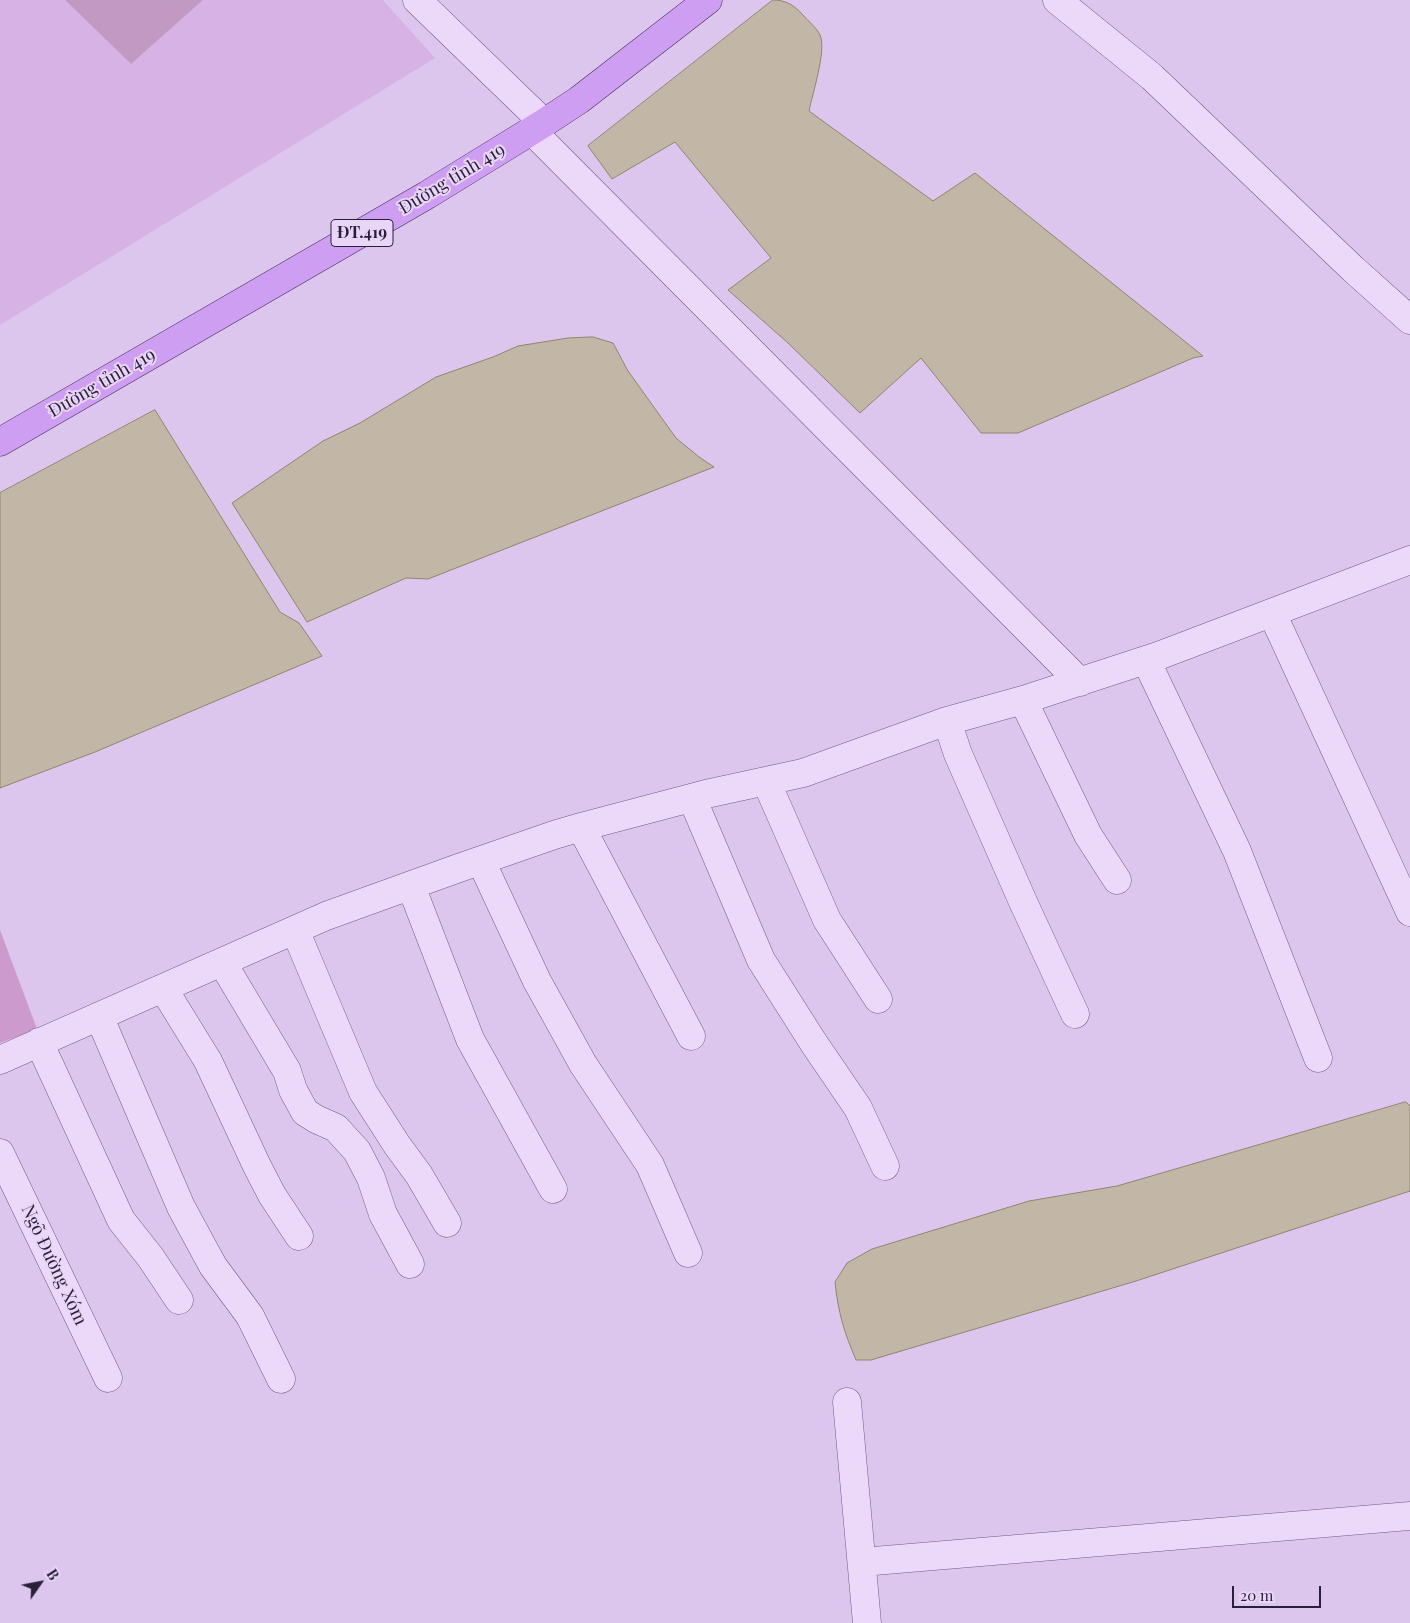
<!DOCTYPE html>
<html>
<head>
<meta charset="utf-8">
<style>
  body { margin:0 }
  #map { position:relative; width:1410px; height:1623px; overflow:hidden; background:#ddc6ee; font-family:"Playfair Display",serif }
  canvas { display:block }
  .north { position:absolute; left:15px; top:1558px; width:50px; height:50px; -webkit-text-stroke:4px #e9d6f6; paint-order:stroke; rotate:57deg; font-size:14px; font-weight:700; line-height:20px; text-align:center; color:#291f3a }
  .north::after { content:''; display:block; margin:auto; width:18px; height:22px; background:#291f3a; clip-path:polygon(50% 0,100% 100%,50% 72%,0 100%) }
  .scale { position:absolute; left:1232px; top:1586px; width:89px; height:22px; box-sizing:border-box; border:2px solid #291f3a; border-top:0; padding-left:6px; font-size:15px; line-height:18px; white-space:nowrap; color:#291f3a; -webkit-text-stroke:4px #e9d6f6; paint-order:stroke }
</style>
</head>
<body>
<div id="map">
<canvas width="1410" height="1623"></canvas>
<div class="north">B</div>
<div class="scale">20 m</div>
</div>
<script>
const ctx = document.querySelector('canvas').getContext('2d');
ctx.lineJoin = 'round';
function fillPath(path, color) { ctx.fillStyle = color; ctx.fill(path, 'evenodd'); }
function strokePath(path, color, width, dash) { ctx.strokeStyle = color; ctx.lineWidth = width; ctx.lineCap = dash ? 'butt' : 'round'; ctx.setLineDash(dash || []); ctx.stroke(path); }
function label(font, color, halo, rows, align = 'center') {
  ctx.font = font + ' "Playfair Display",serif'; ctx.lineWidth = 4; ctx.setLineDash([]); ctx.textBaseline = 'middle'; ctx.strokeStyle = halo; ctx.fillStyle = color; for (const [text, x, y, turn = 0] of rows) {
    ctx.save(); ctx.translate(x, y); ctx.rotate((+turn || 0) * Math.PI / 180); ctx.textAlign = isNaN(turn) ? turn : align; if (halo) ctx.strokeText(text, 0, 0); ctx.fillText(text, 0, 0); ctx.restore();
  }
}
fillPath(new Path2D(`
  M0,0h65l66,64 72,-64h180l52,58 -435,267z`), '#d6b3e4');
fillPath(new Path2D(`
  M0,930l37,99 -37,14z`), '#cd9acd');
fillPath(new Path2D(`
  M65,0h138l-72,64z`), '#c299c2');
const water = new Path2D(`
  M773,0c13,0 21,5 30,15 5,6 14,13 17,20 7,15 -8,60 -11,76l124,90 42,-28 228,183 -10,2 -175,75h-37l-60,-75 -61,55 -72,-70 -60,-53 43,-32 -96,-116 -63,37 -24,-33z
  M593,337l20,6 15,28 48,67 23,19 15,10 -286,112 -22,-1 -99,44 -75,-119 91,-62 37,-18 76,-46 57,-20 25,-11 50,-8z
  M155,410l125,202 19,11 23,33 -227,96 -95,36v-295z
  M1406,1102l4,4v85l-274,90 -265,79h-15c-12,-28 -18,-48 -21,-78l12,-19 25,-14 157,-48 88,-15z`);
fillPath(water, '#c2b7a7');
strokePath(water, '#91846e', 1);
const minor = new Path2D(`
  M417,0l127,123
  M1057,0l95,77 201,192 57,51
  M531,130l549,552
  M1272,613l138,299
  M1146,660l91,191 81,207
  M1023,700l65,135 29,45
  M947,721l11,33 66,150 51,110
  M766,781l61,139 51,79
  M692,798l69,162 52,82 45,66 27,58
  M581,827l110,209
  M481,861l56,120 46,83 67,101 38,88
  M411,886l59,153 83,150
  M295,930l68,162 34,53 22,30 28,48
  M222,962l65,109 6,19 12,22 11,7 20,9 21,23 14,27 12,36 27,50
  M163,988l45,73 49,105 15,29 27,41
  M99,1016l82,191 32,59 37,50 31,63
  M39,1042l82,178 30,38 28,42
  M0,1060l326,-144 130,-47 98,-34 27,-8 125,-33 97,-21 144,-52 76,-21 135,-44 252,-96
  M0,1153l108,225
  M847,1402l20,221
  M862,1562l548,-46`);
const major = new Path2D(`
  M0,442l427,-247 117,-72 35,-23 129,-100`);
strokePath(minor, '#6f5b8a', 29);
strokePath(major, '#3d3058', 29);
strokePath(minor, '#ecd9f9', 28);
strokePath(major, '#cd9ef1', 28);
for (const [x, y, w] of [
  [362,233,62]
]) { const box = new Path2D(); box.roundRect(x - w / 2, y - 13.5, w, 27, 4); ctx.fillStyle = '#e9d6f6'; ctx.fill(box); strokePath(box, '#291f3a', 1); }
label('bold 16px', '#291f3a', null, [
  ["ĐT.419",362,233]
]);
label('18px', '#291f3a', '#e9d6f6', [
  ["Đường tỉnh 419",452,179,-31],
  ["Đường tỉnh 419",102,383,-30],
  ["Ngõ Đường Xóm",54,1265,65]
]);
</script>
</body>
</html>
